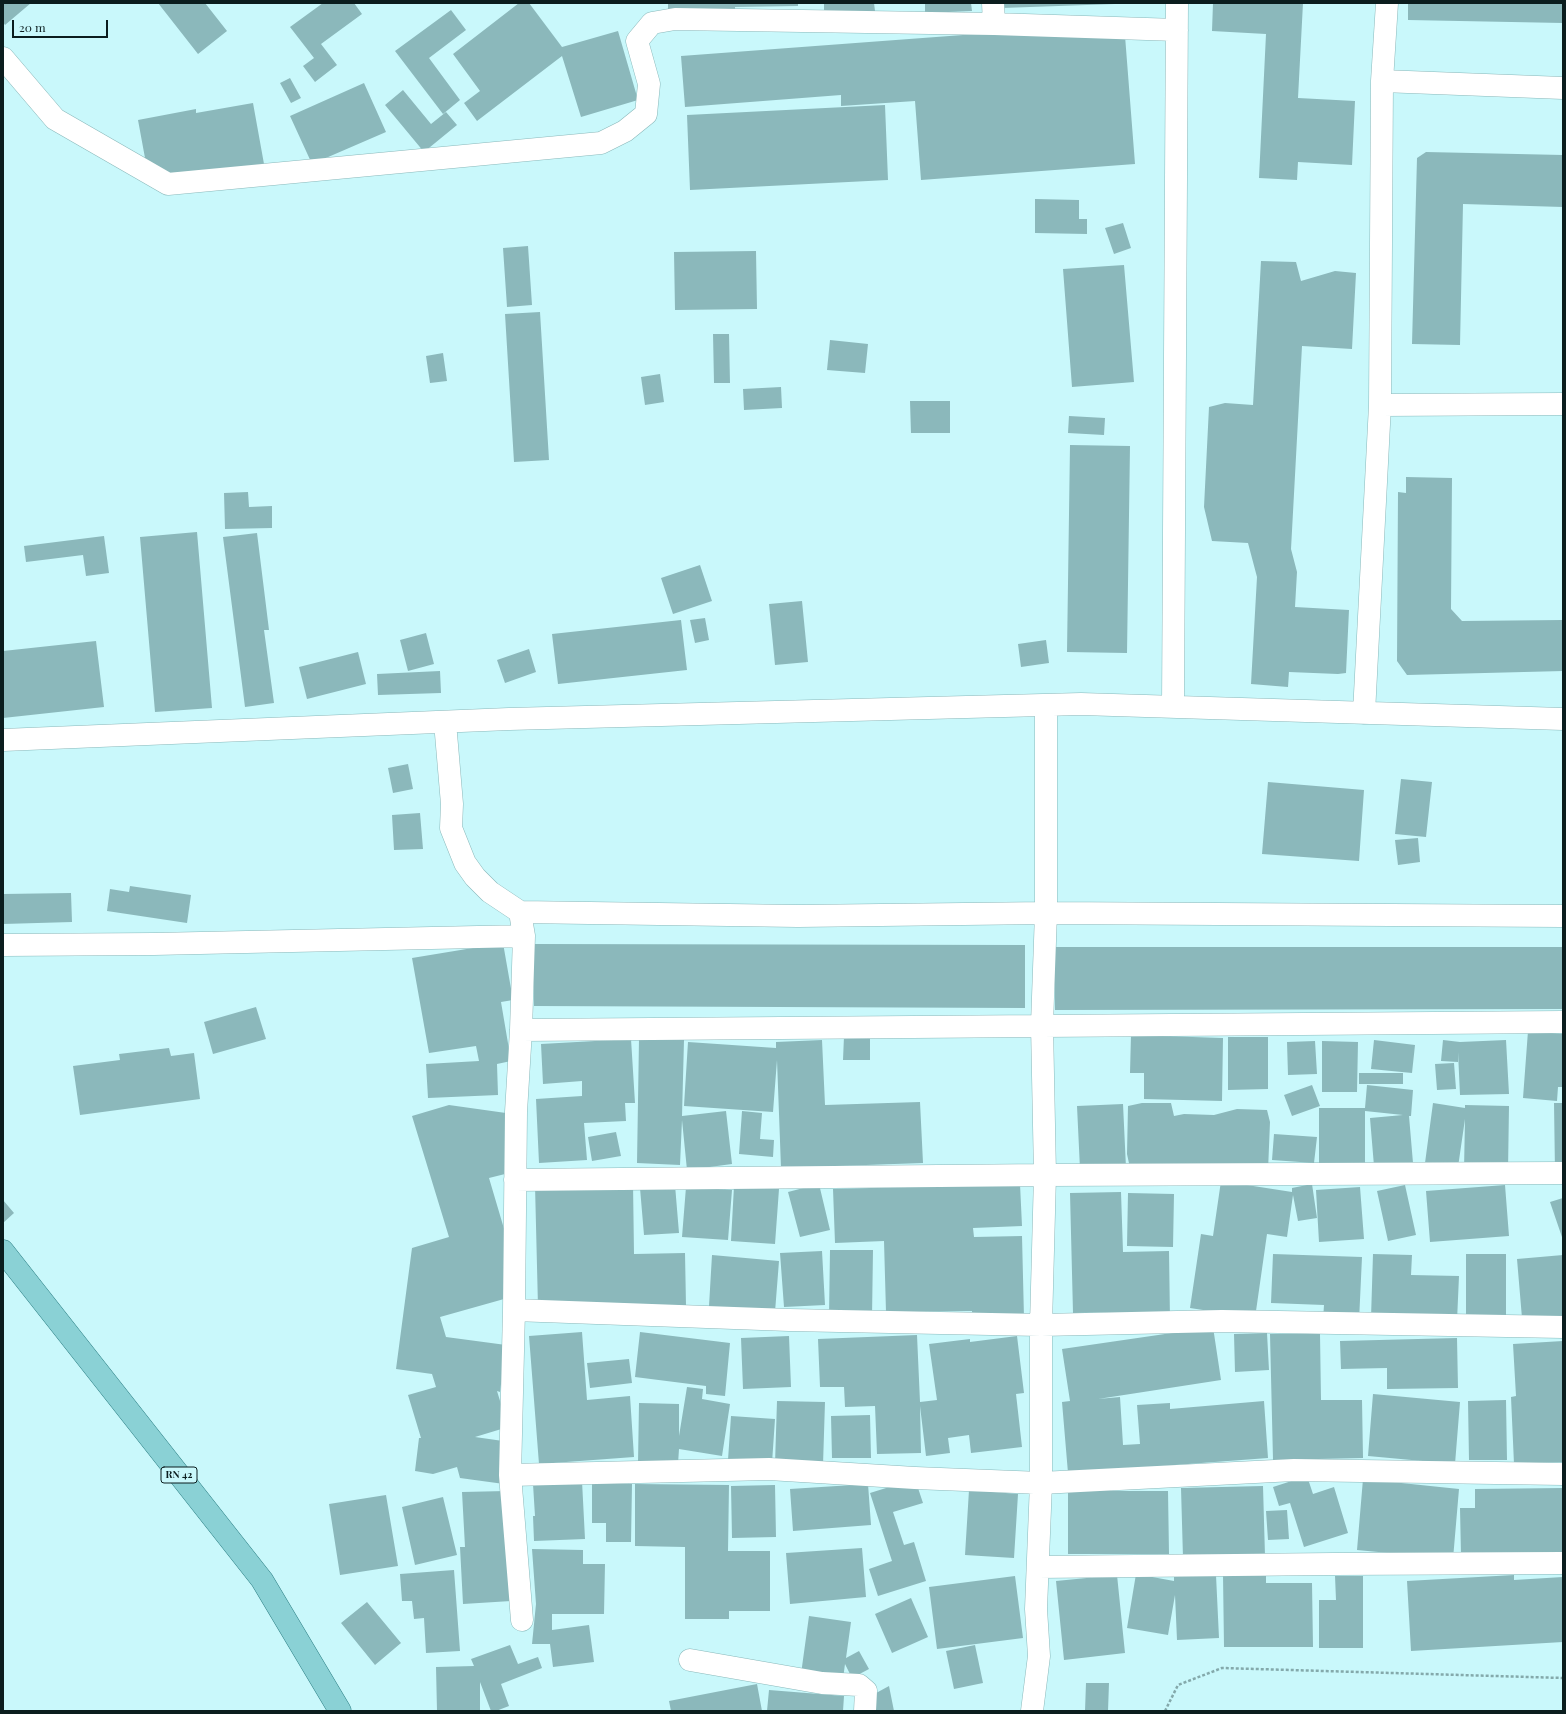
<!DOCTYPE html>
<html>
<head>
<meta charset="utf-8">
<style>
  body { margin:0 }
  #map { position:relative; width:1566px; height:1714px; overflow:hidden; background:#c9f8fb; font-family:"Playfair Display",serif }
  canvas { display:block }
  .frame { position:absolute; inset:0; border:4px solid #0b1d1e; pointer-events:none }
  .scale { position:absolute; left:12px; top:20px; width:96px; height:18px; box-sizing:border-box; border:2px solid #0b1d1e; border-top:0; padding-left:5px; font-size:12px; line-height:14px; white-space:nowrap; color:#0b1d1e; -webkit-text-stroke:3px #c9f8fb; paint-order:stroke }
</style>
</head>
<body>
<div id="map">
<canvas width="1566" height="1714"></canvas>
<div class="frame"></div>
<div class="scale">20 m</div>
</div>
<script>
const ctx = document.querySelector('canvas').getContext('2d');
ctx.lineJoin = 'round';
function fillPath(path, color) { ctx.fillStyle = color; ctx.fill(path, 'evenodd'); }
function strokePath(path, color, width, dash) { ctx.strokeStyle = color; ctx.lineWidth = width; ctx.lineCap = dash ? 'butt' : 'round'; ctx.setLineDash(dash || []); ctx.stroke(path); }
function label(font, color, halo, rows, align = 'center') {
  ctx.font = font + ' "Playfair Display",serif'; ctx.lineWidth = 4; ctx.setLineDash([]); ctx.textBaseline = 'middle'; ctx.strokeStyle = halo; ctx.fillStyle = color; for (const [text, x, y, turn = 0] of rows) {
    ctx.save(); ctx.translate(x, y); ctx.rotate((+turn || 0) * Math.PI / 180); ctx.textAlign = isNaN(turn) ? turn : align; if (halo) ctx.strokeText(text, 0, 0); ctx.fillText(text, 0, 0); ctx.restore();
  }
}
fillPath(new Path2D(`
  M3,3h28l-26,22 -2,-3z
  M158,3h47l22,28 -29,23z
  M323,3h31l8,11 -41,30 16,21 -22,17 -12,-16 11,-8 -24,-31z
  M519,3h10l33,44 56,-16 20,69 -57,17 -19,-61 -85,65 -13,-18 16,-12 -27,-37z
  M668,3h130v3l-63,1v2l-67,1z
  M824,3h50l1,8 -51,1z
  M925,3h46l1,8 -47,2z
  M1002,3h113v1l-113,4z
  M1213,3h90l-5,95 57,3 -3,64 -54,-3 -1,18 -38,-2 7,-144 -54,-3z
  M1408,3h155v20l-155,-3z
  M451,10l15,20 -37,28 31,42 -17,14 -48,-63z
  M1124,23l11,141 -214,16 -6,-79 -74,5v-11l-156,12 -4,-51z
  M290,78l11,20 -10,5 -11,-20z
  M364,83l22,49 -74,32 -22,-48z
  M403,90l28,34 15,-12 11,13 -33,27 -39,-47z
  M253,103l11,61 -114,21 -12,-65 58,-11v4z
  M885,105l3,75 -198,10 -3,-75z
  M1426,152l137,3v52l-100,-3 -3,141 -48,-1 5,-186z
  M1035,199l44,1v19h8v15l-52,-1z
  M1123,223l8,25 -17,6 -9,-26z
  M528,246l4,59 -25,2 -4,-59z
  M756,251l1,58 -82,1 -1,-58z
  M1261,261l35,1 5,19 34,-10 21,2 -4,76 -50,-3 -11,203 6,23 -2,35 54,3 -3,63 -8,1 -49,-2 -1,15 -37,-3 6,-107 -9,-34 -36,-2 -8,-34 5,-100 16,-4 28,2z
  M1124,265l10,117 -62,5 -9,-118z
  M540,312l9,148 -35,2 -9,-148z
  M713,334h16l1,49h-16z
  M830,340l38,4 -3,29 -38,-3z
  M443,353l4,28 -17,2 -4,-27z
  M660,374l4,28 -19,3 -4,-28z
  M781,387l1,21 -38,2 -1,-21z
  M910,401h40v32h-39z
  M1069,416l36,2 -1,17 -36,-2z
  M1070,445l60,1 -3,207 -60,-1z
  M1406,477l46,1 -1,131 11,12 101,-1v51l-156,4 -10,-14 1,-169 8,1z
  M248,492l1,15 23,-1v22l-47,1 -1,-36z
  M197,532l15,176 -57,4 -15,-175z
  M257,533l12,97h-5l10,73 -29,4 -22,-170z
  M104,536l5,37 -23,3 -3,-21 -57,7 -2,-16z
  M700,565l12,36 -39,13 -12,-36z
  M802,601l6,61 -33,3 -6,-61z
  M705,618l4,22 -14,3 -5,-23z
  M681,620l6,50 -129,14 -6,-50z
  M426,633l8,31 -26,7 -8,-31z
  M1046,640l3,23 -28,4 -3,-23z
  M96,641l8,66 -101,11v-67z
  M529,649l7,23 -31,11 -8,-23z
  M358,652l8,32 -59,15 -8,-32z
  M440,671l1,22 -63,2 -1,-21z
  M408,764l5,25 -20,4 -5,-25z
  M1401,779l31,3 -6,55 -31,-3z
  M1268,782l96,8 -5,71 -97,-7z
  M420,813l3,36 -29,1 -2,-35z
  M1418,838l2,24 -22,3 -3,-25z
  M130,886l61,9 -4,28 -80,-12 3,-22 19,3z
  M71,893l1,29 -69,2v-30z
  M503,943l10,57 -12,2 10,59 -14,3 1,31 -70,3 -2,-34 53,-3 -3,-15 -47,7 -17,-95z
  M534,944l491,1v63l-491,-2z
  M1055,947h508v62l-508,1z
  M256,1007l10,32 -53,15 -9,-32z
  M1528,1031l35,3v53h-5l-1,14 -34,-3z
  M1131,1035l92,3 -1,63 -78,-2v-26h-14z
  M844,1036l26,1v23h-27z
  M1228,1037h40v52l-40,1z
  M631,1039l4,64h-10l1,18 -42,2 3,37 -48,3 -3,-64 46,-3v-15l-39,3 -2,-40z
  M639,1039l45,1 -2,76 44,-5 6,53 -45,6 -5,-50 -2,45 -43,-2z
  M822,1040l3,65 95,-3 3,61 -142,5 -4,-108 -4,52 -89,-6 4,-64 88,6v-6z
  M1374,1040l41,5 -3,28 -41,-4z
  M1443,1040l17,2 46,-2 3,54 -49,1 -2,-43v10l-17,-1z
  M1315,1041l2,33 -29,1 -1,-33z
  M1322,1041l36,1 -1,50h-35z
  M169,1048l2,8 23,-3 6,46 -120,16 -7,-49 47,-6 -1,-6z
  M1454,1063l2,26 -19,1 -2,-26z
  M1359,1073h44v11h-44z
  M1312,1085l8,21 -28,10 -8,-21z
  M1367,1085l46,5 -2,26h-2l4,47 -39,3 -4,-48 33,-3 -38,-4v59h-46v-62h46z
  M1142,1103h29l3,13 10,-2 30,1 23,-6 30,1 3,12 -2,49 -138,-3 -3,-14 1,-48z
  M1433,1103l32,5v-3l44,1 -1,65 -44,-1 1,-51 -7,48 -33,-4z
  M1554,1103h9v69h-8z
  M1123,1104l3,64 -46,1 -3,-63z
  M449,1105l64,9 -8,60 -16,4 21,71 -6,50 -64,18 6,20 60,8 -6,47 -3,-1 11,36 -33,10 35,5 -6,42 -44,-6 -3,-11 -24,7 -18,-3 4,-33h2l-13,-43 28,-8 -4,-13 -36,-5 16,-121 37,-11 -37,-121z
  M742,1111l20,2 -2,26 14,1 -1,17 -34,-3z
  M616,1132l5,24 -29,5 -4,-24z
  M1274,1134l43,3 -3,26 -42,-3z
  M1221,1181l71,11v-4l20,-4 5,34 -19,3 -5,-26 -6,42 -20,-3 -12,84 -65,-10 11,-74 12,2z
  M633,1183l1,71 51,-1 1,53 -148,1 -3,-122z
  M819,1184l11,46 -30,7 -12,-45z
  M1020,1184l2,42 -49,2 1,9 48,-1 2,82 -52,1v-8l-86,1 -2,-71 -49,2 -2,-54z
  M675,1185l4,48 -35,2 -4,-47z
  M1405,1185l11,50 -28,6 -11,-50z
  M1505,1185l4,51 -79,6 -4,-51z
  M734,1186l45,3 -4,55 -44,-3z
  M686,1187l46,3 -4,50 -46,-3z
  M1360,1187l4,52 -45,3 -3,-52z
  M1121,1192l2,60 46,-1 1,69 -46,1 -1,-9 -50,1 -3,-120z
  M1128,1193l46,1 -1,53 -46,-1z
  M1563,1198v42l-13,-38z
  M3,1200l11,13 -11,10z
  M830,1250h43l-1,67h-43z
  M822,1251l3,54 -41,2 -4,-54z
  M1273,1254l89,3 -3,64 -36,-1 1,-15 -53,-2z
  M1373,1254l39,1 -1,20 48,1 -2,45 -86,-3z
  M1466,1254h40v62h-40z
  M712,1255l67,6 -4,51 -66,-6z
  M1563,1255v66l-41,-3 -5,-59z
  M1213,1327l8,53 -123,19 22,-2 3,48 17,-1 -3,-39 33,-2v6l94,-8 4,57 -200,15 -6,-71 8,-1 -8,-52z
  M582,1332l5,68 43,-4 4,61 -95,7 -10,-128z
  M640,1332l90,11 -5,53 -19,-2v-8l-71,-9z
  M1267,1333l2,37 -34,2 -1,-38z
  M1270,1334h50l1,66h41l1,58 -90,2z
  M917,1335l3,67 17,-2 -8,-56 41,-5v3l47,-6 7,57 -8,1 6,53 -51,6 -2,-18 -21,3 2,15 -24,3 -6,-50 1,47 -44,1 -2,-48 -30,1 -1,-20h-24l-2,-48z
  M789,1336l2,51 -48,2 -2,-51z
  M1457,1338l1,50 -71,1v-21l-46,1 -1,-28z
  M1563,1341v121l-49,2 -3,-67 5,-1 -3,-52z
  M629,1359l3,24 -42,5 -3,-25z
  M687,1387l16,2 -1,10 28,5 -8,52 -43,-7 -1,15 -40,-1 1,-60 40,1v32z
  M1373,1394l87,8 -5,62 -87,-8z
  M1506,1400l1,60h-38l-1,-59z
  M777,1401l48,1 -2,63 -48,-1z
  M870,1415l1,43h-39l-1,-42z
  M731,1416l44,3 -3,44 -44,-3z
  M1307,1476l6,18 21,-7 14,46 -44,14 -14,-44 -11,3 -6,-19z
  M915,1479l8,24 -30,9 11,33 10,-3 12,39 -48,15 -9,-27 23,-8 -22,-68z
  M1363,1479l96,10 -6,70 -96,-9z
  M582,1481l3,58 -51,2 -1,-25h2l-2,-32z
  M592,1483l40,1 -1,58h-25v-19h-14z
  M635,1484l94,1 -1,66h42v60h-41v8h-44v-72l-50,-1z
  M868,1484l3,41 -78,6 -3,-42z
  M775,1485l1,52 -44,1 -1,-52z
  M1263,1486l2,70 -82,2 -2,-70z
  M1563,1488v67h-102l-1,-47h15v-19z
  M969,1490l49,4 -4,64 -49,-3z
  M506,1491l5,110 -48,3 -3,-57h5l-3,-55z
  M1068,1491h100l1,63h-101z
  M386,1495l12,71 -58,9 -11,-71z
  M443,1497l14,58 -42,10 -13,-58z
  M1287,1510l2,29 -21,1 -2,-29z
  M862,1548l4,49 -76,7 -4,-51z
  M532,1549l51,1v14h22l-1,50h-52v16l37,-5 5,37 -41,5 -3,-23h-18l4,-40z
  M454,1570l6,81 -34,2 -2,-35 -10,1 -2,-18h-10l-2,-27z
  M1136,1574l38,7v-4l42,-2 3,63 -42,2 -2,-45 -7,40 -41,-7z
  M1117,1575l8,78 -61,7 -8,-79z
  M1223,1575h43v8h46l1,64h-89z
  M1514,1575v5l49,-3v65l-152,9 -4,-70z
  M1015,1576l8,62 -86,11 -8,-62z
  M1335,1576h28v72h-44v-48h17z
  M911,1598l17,39 -36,16 -17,-39z
  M367,1602l34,41 -26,22 -34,-42z
  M809,1616l42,6 -5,36 13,-7 10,18 -17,9 -7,-14 -2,15 -42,-5z
  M510,1645l8,19 20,-7 4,11 -41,16 8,22 -13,5h-5l-11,-29v29h-43l-1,-44 38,-1 -3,-7z
  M975,1645l8,38 -29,6 -8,-38z
  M1086,1683h23l-1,28h-23z
  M757,1684l5,27h-91l-2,-10z
  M889,1686l5,25h-24l-3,-13z
  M769,1690l75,6 -1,15h-76z`), '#8bb8bb');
const street = new Path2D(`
  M993,3l1,21
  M3,58l52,61 113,65 433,-41 24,-12 21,-17 3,-30 -12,-43 15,-18 23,-4 319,5 183,6
  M1382,81l181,7
  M1380,405l183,-1
  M1173,707l4,-704
  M1364,713l16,-308 2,-324 5,-78
  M445,722l7,82 -1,24 14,35 10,14 15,15 30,20 4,24 -3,94 -5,82 -2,198 -4,165 12,145
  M3,740l506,-21 572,-15 482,15
  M520,912l278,4 248,-3 517,3
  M3,945l151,-1 370,-8
  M521,1030l1042,-8
  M515,1180l530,-5 518,-2
  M514,1310l275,10 252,5 181,-4 341,6
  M510,1475l259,-6 146,9 126,5 253,-13 269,4
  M1038,1567l295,-3 230,-1
  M690,1660l132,23 37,2 7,6 -1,20
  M1032,1711l7,-55 -3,-47 5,-126v-158l4,-150 -3,-150 4,-112v-207`);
const primary = new Path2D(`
  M3,1251l259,329 78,131`);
strokePath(street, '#8ab8ba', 23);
strokePath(primary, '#2b7e83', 23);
strokePath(new Path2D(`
  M1165,1711l13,-26 44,-17 341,10`), '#84a9ab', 2.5, [3, 2]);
strokePath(street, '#fff', 22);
strokePath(primary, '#8ad1d5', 22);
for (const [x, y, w] of [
  [179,1475,36]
]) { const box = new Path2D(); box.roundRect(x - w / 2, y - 8, w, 16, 3); ctx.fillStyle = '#c9f8fb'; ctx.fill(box); strokePath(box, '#0b1d1e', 1); }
label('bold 10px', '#0b1d1e', null, [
  ["RN 42",179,1475]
]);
</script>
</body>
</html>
